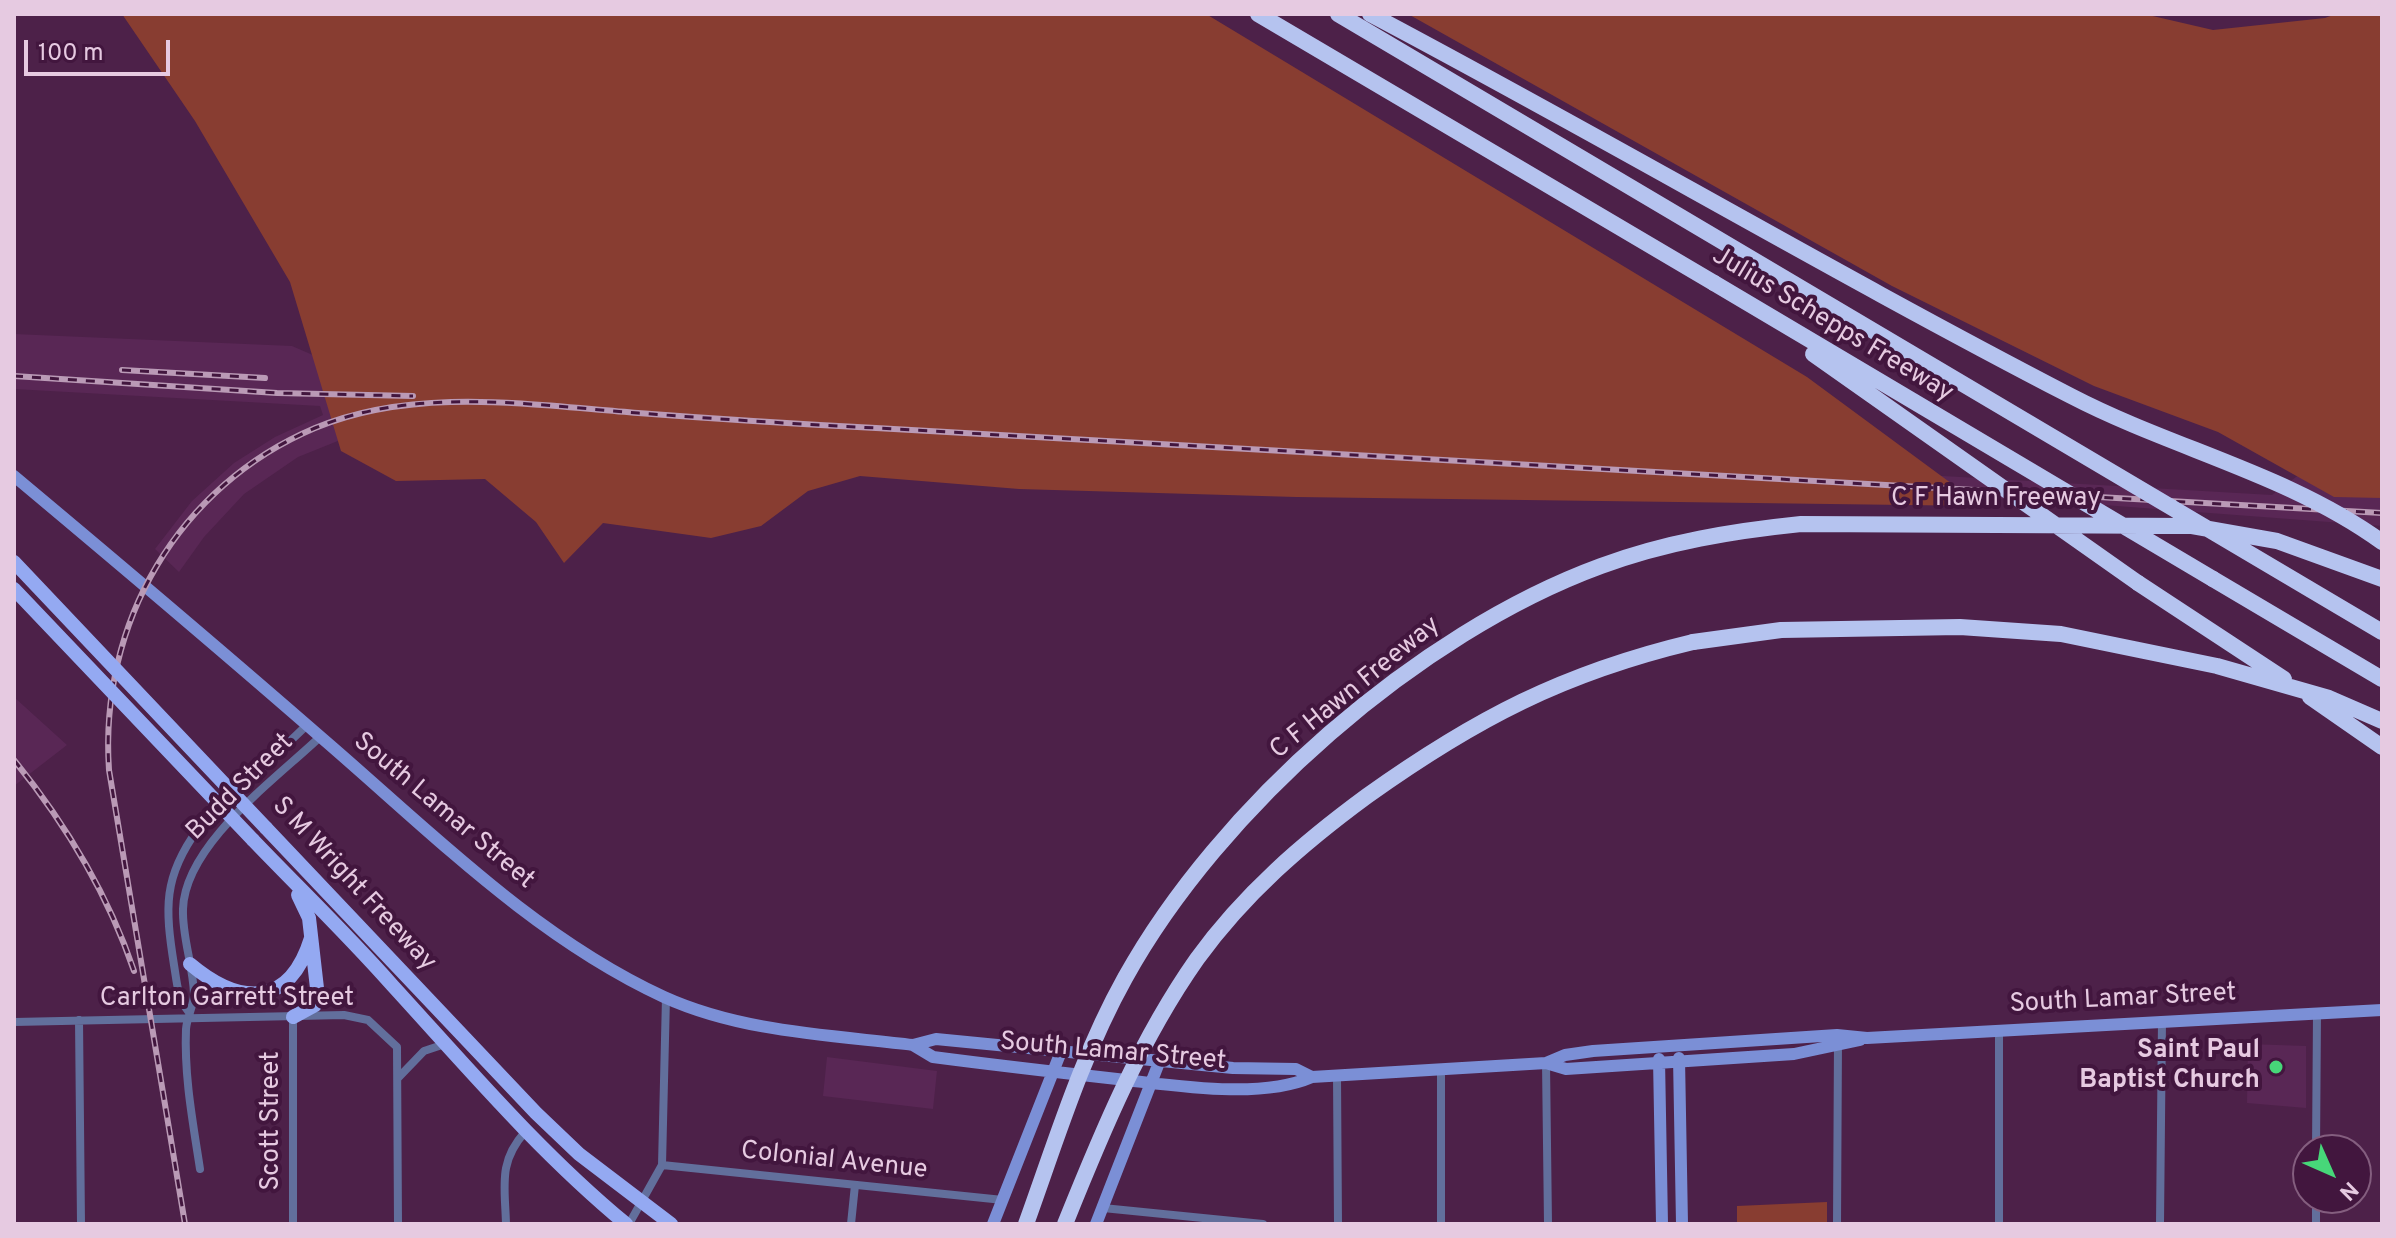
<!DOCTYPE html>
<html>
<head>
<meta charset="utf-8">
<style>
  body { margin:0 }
  #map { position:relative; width:2396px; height:1238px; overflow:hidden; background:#4d2149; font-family:Overpass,sans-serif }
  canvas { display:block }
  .frame { position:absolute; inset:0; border:16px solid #e6cae1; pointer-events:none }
  .north { position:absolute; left:2292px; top:1134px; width:80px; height:80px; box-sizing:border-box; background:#42163e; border:2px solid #845e7f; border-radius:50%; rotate:135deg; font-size:22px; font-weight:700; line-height:32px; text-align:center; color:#e6cae1 }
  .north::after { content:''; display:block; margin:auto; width:28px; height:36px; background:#47d779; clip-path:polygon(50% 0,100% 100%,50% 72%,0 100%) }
  .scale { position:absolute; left:24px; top:40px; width:146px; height:36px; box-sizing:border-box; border:4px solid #e6cae1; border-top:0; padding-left:10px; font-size:24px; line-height:28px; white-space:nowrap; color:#e6cae1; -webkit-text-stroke:6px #42163e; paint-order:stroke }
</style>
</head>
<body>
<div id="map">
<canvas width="2396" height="1238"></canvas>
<div class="frame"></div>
<div class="north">N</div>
<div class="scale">100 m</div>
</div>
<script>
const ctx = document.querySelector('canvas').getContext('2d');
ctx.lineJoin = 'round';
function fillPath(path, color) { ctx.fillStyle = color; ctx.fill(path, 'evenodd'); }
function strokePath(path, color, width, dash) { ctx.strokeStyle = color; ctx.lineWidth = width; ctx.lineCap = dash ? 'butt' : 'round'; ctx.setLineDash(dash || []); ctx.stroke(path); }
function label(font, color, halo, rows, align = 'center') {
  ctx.font = font + ' Overpass,sans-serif'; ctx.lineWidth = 8; ctx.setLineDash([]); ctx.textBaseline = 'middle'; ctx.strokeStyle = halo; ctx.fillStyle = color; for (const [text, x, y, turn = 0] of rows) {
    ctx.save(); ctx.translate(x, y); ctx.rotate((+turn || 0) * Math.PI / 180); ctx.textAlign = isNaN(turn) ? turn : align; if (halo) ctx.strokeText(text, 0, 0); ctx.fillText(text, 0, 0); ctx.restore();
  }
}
fillPath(new Path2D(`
  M14,334l278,12 92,40 1888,109 28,-21 82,5v47l-318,-24 -1557,-83 -122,3 -87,35 -54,37 -40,43 -25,35 -24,-23 37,-48 42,-38 41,-26 48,-22 -3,-9 -306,-17z
  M14,697l53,48 -53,41z
  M2248,1044l58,2v62l-59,-5z
  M827,1057l110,14 -4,38 -110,-13z`), '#592755');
fillPath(new Path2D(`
  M122,14h1084l601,363 175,129 -686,-9 -277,-8 -159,-13 -52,15 -47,35 -50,12 -108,-15 -39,40 -28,-41 -51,-43 -89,2 -55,-30 -51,-169 -95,-161z
  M1408,14h736l69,16 112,-12 11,-4h46v484l-48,-1 -116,-65 -124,-46 -202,-100z
  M1827,1202v22h-90v-18z`), '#883d31');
strokePath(new Path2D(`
  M188,1011c-11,-14 -11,-29 -14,-46 -9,-57 -11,-88 24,-136l109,-104
  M293,1017v207
  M79,1020l2,204
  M14,1022l330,-7 24,5 29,27 1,177
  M1999,1030v194
  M1546,1063l2,161
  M1441,1070v154
  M1337,1076l1,148
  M398,1078l26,-27 21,-7
  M2316,1150l1,-136
  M662,1165l341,35
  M200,1169c-7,-46 -16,-93 -14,-140 1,-12 8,-24 8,-35 -1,-29 -12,-57 -11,-85 2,-65 93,-130 138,-173
  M1103,1208l160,16
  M506,1224c-1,-38 -8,-62 19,-92
  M629,1224l33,-59 4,-168
  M851,1224l4,-39
  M1837,1224l1,-184
  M2160,1224l2,-204
  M2316,1224v-26`), '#626f9c', 8);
strokePath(new Path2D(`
  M14,476c104,87 207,174 309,263 107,92 211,198 341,258 77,35 166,38 249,48
  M1679,1058l3,166
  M1659,1059l3,165
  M1546,1063l20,6 228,-15 66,-14
  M1312,1077l-16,-8 -63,-1 -297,-29 -23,6 20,12c61,8 122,15 184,22 56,6 142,21 195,-2l234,-14 19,-8 28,-4 244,-16 30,3 515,-28
  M993,1224l69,-175
  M1096,1224l64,-164`), '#7b8fd6', 12);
strokePath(new Path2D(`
  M266,828l270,285 43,41 92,70
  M253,840c46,48 95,95 139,145 76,83 147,167 234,239
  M190,964c49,41 99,45 121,-26
  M293,1017l22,-12 3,-8 -9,-79 -11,-23`), '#94a9f2', 14);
strokePath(new Path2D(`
  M1258,14l456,269
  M2213,579l169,100
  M2138,583l146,96
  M1693,642l88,-12 179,-3 101,7 156,32 112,32 53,23
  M2310,697l72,50`), '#b5c3ef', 16);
const rail = new Path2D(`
  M122,370l143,8
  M14,376l263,17 136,3
  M14,760c51,63 94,134 120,211
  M185,1224l-76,-454c-10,-147 69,-284 206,-342 101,-42 217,-23 323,-15 79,6 159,11 238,15 502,28 1004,57 1506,85`);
strokePath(rail, '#ba9ab6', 6);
strokePath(rail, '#42163e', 3, [9]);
strokePath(new Path2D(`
  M14,562l252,266
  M14,589l239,251`), '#94a9f2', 14);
strokePath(new Path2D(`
  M1338,14l1044,618
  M1370,14c235,124 465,260 701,382 102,53 217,78 311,146
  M1714,283l499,296
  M1813,354l325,229
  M1026,1224c30,-83 56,-169 99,-246 94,-170 293,-345 476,-412 65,-24 132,-35 200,-42l391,2 85,15 105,38
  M1065,1224c37,-92 75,-184 132,-265 47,-65 106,-116 170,-163 108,-77 196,-123 326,-154`), '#b5c3ef', 16);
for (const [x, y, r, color] of [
  [2276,1067,8,"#47d779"]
]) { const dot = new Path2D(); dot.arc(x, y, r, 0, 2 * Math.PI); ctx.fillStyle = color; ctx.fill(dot); strokePath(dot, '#42163e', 3); }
label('26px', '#e6cae1', '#42163e', [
  ["Julius Schepps Freeway",1832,326,31],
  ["C F Hawn Freeway",1996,500],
  ["C F Hawn Freeway",1356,689,-39],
  ["Budd Street",241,788,-45],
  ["South Lamar Street",443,812,40],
  ["S M Wright Freeway",353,885,47],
  ["Carlton Garrett Street",227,1000],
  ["South Lamar Street",2123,1000,-3],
  ["South Lamar Street",1113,1053,5],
  ["Scott Street",273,1121,-90],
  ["Colonial Avenue",834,1162,6]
]);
label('bold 26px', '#e6cae1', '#42163e', [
  ["Saint Paul",2260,1052],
  ["Baptist Church",2260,1082]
], 'right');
</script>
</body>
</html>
